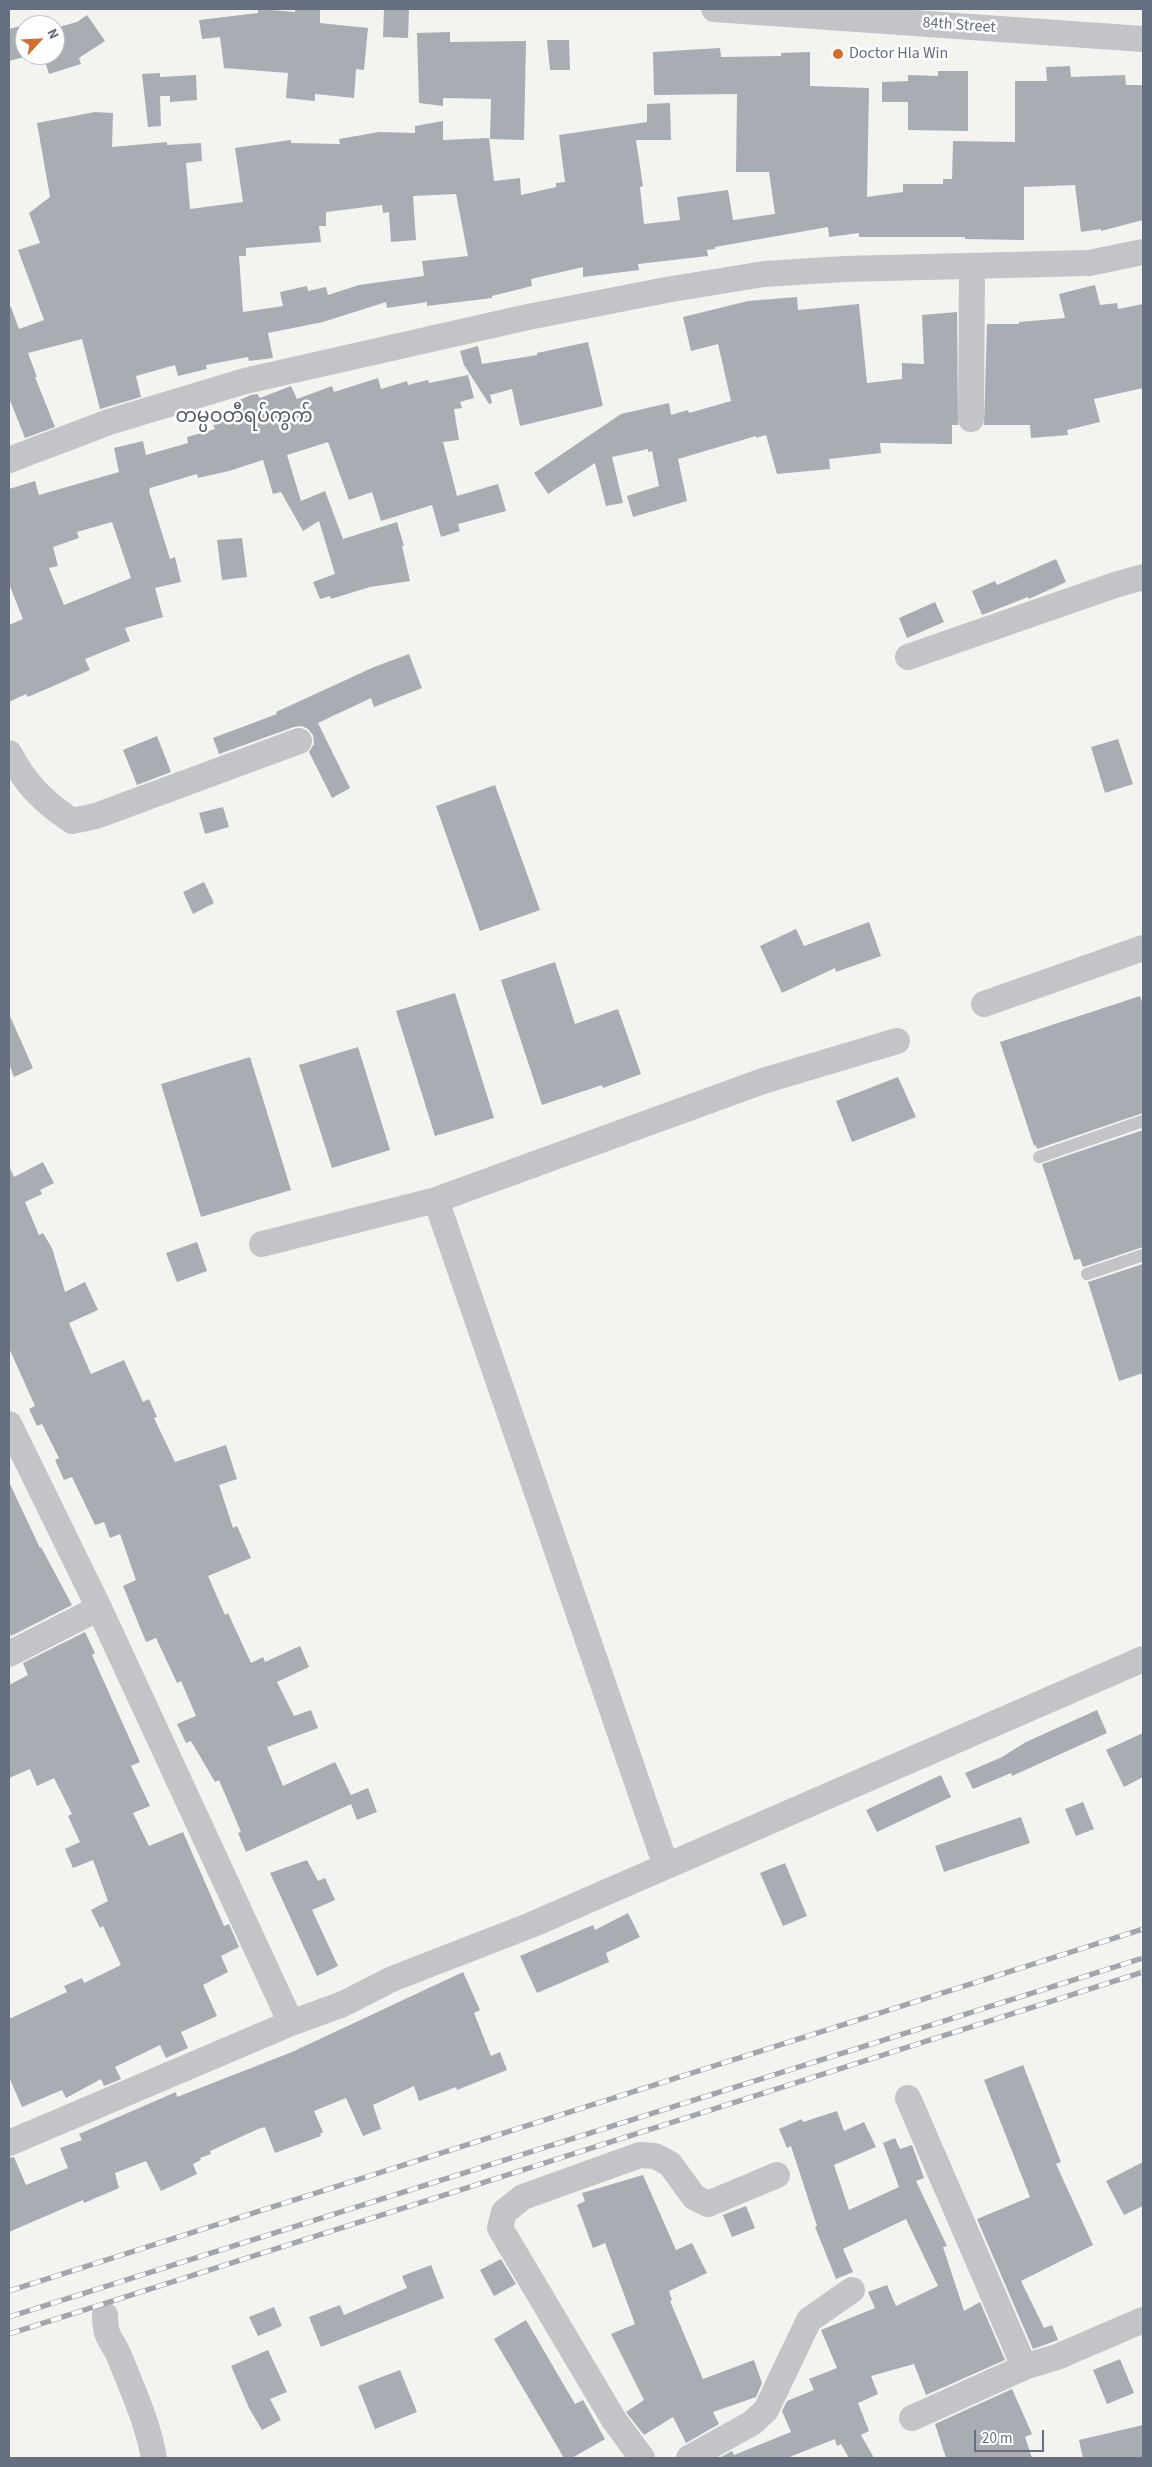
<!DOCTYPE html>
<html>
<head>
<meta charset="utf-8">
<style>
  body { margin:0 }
  #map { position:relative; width:1152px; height:2467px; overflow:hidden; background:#f3f4f0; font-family:"Source Sans 3",sans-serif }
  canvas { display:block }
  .frame { position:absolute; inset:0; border:10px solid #656f7f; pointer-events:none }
  .north { position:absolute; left:15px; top:15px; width:50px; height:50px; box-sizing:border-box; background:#fff; border:1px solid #c1c5cc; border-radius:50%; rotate:65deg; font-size:14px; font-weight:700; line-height:20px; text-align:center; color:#656f7f }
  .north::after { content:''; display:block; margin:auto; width:18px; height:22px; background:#d46e2f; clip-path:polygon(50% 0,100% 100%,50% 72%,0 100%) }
  .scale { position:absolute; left:974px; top:2430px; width:70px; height:22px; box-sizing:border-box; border:2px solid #656f7f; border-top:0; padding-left:6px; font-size:15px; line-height:18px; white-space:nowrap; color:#656f7f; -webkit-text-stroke:4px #fff; paint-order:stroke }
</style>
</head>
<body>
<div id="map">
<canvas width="1152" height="2467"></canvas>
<div class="frame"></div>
<div class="north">N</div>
<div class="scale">20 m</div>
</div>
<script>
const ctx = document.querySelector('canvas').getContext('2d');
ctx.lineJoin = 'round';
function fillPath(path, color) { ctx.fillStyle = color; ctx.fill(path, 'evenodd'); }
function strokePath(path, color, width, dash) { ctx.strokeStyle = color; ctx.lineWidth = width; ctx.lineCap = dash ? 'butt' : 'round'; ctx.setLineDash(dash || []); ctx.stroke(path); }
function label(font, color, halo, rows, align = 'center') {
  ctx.font = font + ' "Source Sans 3","Noto Sans Myanmar",sans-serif'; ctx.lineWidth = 5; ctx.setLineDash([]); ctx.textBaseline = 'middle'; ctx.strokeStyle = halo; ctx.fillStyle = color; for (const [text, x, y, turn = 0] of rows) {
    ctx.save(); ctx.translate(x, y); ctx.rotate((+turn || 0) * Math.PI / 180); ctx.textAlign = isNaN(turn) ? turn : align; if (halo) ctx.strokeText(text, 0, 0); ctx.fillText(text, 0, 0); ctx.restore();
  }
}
fillPath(new Path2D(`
  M258,9l37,3v-3h25v14l48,5 -4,42 -8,-1 -2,29 -39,-4v7l-29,-3 2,-25 -64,-5 -4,-31 -18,2 -3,-19 59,-7z
  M384,9h25l-1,29 -25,-1z
  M87,15l18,26 -26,17 2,6 -32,10 -6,-19h12v-27l22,-6z
  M24,25l1,30h7l-23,6v-32z
  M450,32v10l76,-1 -2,99 -34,-1 1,-40 -48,-1v8l-24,-3 -2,-70z
  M547,40h22l1,30h-20z
  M720,48l1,9 60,-1v-3l29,-1v34l59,2 -2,109 36,-5v-8h40v-5h9l1,-38 62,1v-61h32l-1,-14 24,-1 1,11 54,-2 1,10h17v135l-42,11v-2l-20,3 -6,-47 -51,2v53l-59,-1v-2h-106v-4l-30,4 -1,-10 -113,20v2l-8,1 1,6 -70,8 1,6 -56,7v-10l-52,12 1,7 -40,10v2l-65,8v-4l-40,6 -1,-6 -63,20 -55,11 5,25 -24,3 -1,-4 -42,8 1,4 -29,7 -3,-11 -39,11 5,21 -41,12 -18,-70 -54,14 9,24h-2l20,50 -30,11 -16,-40v-91h2l8,22 25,-9 -26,-70 22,-7 -11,-30 21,-16 -13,-74 58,-11 18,1 -1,34 55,-5v3l34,-2 1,18 -16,2 4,46 53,-7 -8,-54 56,-8v3l49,1 -1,-5 40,-7 36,1v-7l28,-5v19l46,-2 5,43 26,-3 1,17 35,-8v-4l9,-1 -6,-47 88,-13v-18l23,-1 1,37h-35l7,46 -3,1 4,37 36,-4 -3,-23 51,-7 5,30 42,-6 -6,-42h-33l1,-78 -83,1 -1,-43zM456,194l12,62 -46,5 2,15 -65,9 -31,10 -2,-8 -18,4 -1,-5 -27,6 3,14 -40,6 -4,-56h7v-8l75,-6 -2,-16h7v-14l56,-7 1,8 6,-1 2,30 25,-2 -3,-44z
  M938,71h30v60l-60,-1v-28h-26v-20l26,-1v-6l30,1z
  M160,73v4l36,-2 1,25 -27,2v-6h-10l1,30 -13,1 -6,-53z
  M1095,285l5,20 17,-2 1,6 25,-5v84l-49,11 6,23 -33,8 1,5 -37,3 -1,-13h-46l3,-101h32v-2l46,-4 -6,-24z
  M797,297l1,13 61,-6 8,79 35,-4v-16l22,1 -2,-49 35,-3 1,113h-6v19l-72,-1 1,10 -52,6 1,10 -53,5 -11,-39 -10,3v-2l-78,23 9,42 -54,16 -6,-21 32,-10 -7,-35 -4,1v-3l-36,8 11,46 -17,3 -11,-43 -47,31 -14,-21 87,-59 48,-11 2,12 17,-5 1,3 42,-12 -13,-57 -27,7 -8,-34 65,-16z
  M588,342l15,64 -83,20 -8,-37 -22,6 2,8 -3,1 -25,-39 -4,-14 18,-5 4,18 55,-9v-2z
  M468,375l6,23 -14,4 2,6 -8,1 5,31 -16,2 14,54 41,-12 8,27 -48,13 2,7 -19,6 -9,-32 -51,16 -9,-29 -23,8 -21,-58 -41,13 14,46 24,-10 18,48 54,-17 7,24h-2l8,35 -40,6 -39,12 -1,-3 -10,3 -7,-17 22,-8 -16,-53 -16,10 -22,-39 -8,2 -10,-34 -34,11 -31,7 -1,-4 -47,14 -1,3 21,68 5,-2 6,25 -26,6 8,29 -38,11 5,13 -45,18 5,11 -62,27 -2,-3 -17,8v-77l14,-6 -14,-35v-95l26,-8 4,14 80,-23 -5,-24 29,-7 3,14 42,-12 -1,-6 28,-8 -2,-4 30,-10 -6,-14 14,-6 6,-1 3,4 31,-12 6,13 35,-13 2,6 44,-14 3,11 26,-8 1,4 20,-5 1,3zM112,522l19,56 -67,27 -15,-37 9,-2 -5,-19 26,-9 -2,-6z
  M242,538l5,39 -25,3 -5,-40z
  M1056,559l10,23 -37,17 -1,-2 -46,18 -10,-24 23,-10 2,4z
  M935,602l9,20 -37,16 -8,-20z
  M409,654l13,34 -48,19 -3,-9 -53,25 32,65 -18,10 -23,-46 5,-8 -1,-9 -5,-6 -6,-3 -8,1 -75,27 -6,-16 64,-24 -1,-2 98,-45z
  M157,736l14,36 -34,13 -14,-35z
  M1118,739l15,45 -28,9 -14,-46z
  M495,785l45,125 -60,21 -44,-125z
  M223,807l6,20 -24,7 -6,-21z
  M204,882l10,21 -21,11 -10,-22z
  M869,922l12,34 -45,16 -1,-4 -53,25 -22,-47 36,-17 8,17z
  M555,962l20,62 43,-15 23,65 -38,14 -1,-3 -60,20 -41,-125z
  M455,993l39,125 -59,18 -39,-125z
  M1140,996l3,9v108l-106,36 -1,-4 -2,1 -34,-104z
  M9,1014l24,54 -19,9 -5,-13z
  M358,1047l32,103 -58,18 -33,-103z
  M250,1057l41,133 -90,27 -40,-133z
  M898,1077l18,40 -64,25 -16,-41z
  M1143,1130v117l-60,20 -3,-8 -6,1 -32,-96z
  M43,1162l11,21 -14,7 2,4 -17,8 14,33 4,-2 9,15 13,44 20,-10 13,28 -29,13 22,51 33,-14 19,42 6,-3 8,18 -3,1 21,44 51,-17 11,34 -18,6 14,43 4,-2 14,32 -43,18 17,39 3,-2 23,50 12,-6 2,5 35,-16 9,21 -32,15 17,34 17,-6 7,18 -51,19 16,39 52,-24 16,33 17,-7 9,24 -20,8 -6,-16 -105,48 -8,-19 3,-1 -22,-52 -4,2 -24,-41 -5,2 -9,-19 19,-8 -15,-35 -4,2 -21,-45 -10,4 -23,-56 13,-6 -16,-46 -10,4 -6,-16 -9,3 -23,-48 -8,3 -9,-20 4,-2 -17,-34 -5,2 -8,-17 6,-3 -26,-58v-182l5,11z
  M197,1242l10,29 -30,11 -11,-29z
  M1143,1264v109l-24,8 -31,-99z
  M9,1482l31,66 1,-1 31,58 -61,31 -2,-4z
  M85,1632l10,21 -3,2 48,107 -9,4 19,40 -17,7 16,33 34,-14 41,94 5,-2 10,23 -18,9 7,16 -25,13 14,31 -36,16 7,16 -22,10 -6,-13 -45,22 6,12 -7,3 -10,4 -3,-7 -35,19 -4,-8 -40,17 -13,-30v-58l58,-27 -3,-6 18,-8 2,5 37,-18 -18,-39 -3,2 -9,-18 17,-9 -15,-41 -20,8 -8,-19 15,-7 -12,-26 4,-2 -18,-36 -17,8 -7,-17 -21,9v-93l19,-10 -5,-12z
  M1097,1710l10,23 -95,43 -1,-3 -38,16 -8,-16 37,-16 24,-15z
  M1143,1733v44l-19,10 -18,-37z
  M941,1775l10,22 -74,35 -11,-22z
  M1083,1802l11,27 -18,7 -11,-27z
  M1021,1817l9,26 -86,29 -9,-26z
  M307,1860l11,21 7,-3 10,22 -23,10 26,56 -21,10 -47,-103z
  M785,1863l22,53 -24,10 -23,-53z
  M628,1913l12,24 -34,16 3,9 -72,31 -17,-37 73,-31 2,5z
  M463,1972l17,38 -6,3 17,43 9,-4 7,18 -50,20 -1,-3 -37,14 -5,-15 -41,19 8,24 -18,7 -17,-38 -32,13 9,21 -3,2 1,2 -46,17 -10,-26 -7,2 -48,22 1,3 -11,4 1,2 -8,4 4,10 -36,17 -15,-30 -31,12 4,15 -35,15 -1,-3 -74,32v-74l5,-1 12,28 42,-17 -8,-20 22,-8 -3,-6 97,-42 1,5 115,-45z
  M1023,2065l38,97 -5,2 37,81 -72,36 23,47 8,-3 6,15 -25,9 -56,-130 53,-22 -46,-117z
  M837,2111l7,20 20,-9 12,25 -42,18 15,45 50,-23 -16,-44 12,-5 5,11 12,-4 12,33 -8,3 31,65 -4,1 21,64 16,-9 25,58 -79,35 -12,-31 -43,12 7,18 -20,9 11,28 -8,4 13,23h-25l-8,-14 -4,2 -2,-7 -48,19h-68l13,-7 2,4 57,-23 -9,-21 5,-10 27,-11 -5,-11 28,-11 -16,-38 54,-22 -7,-16 19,-7 9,21 42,-20 -32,-67 -63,30 10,23 -17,7 -21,-52 2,-1 -26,-80 -4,2 -8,-19 23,-10 1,3z
  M1143,2162v44l-19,9 -18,-34z
  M643,2175l33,75 16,-7 15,30 -38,18 3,9 -2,1 33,78 51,-19 8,23 -6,14 -43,15 6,12 -33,19 -13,-26 -29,18 -18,-23 18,-12 -33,-66 24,-10 -30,-81 -12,5 -16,-43 8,-4 -3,-8z
  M746,2206l9,22 -23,9 -9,-22z
  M501,2259l15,25 -22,12 -14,-26z
  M431,2265l13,33 -123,49 -12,-30 31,-12 4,10 63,-27 -5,-12z
  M274,2307l8,19 -24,10 -9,-19z
  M526,2320l49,84 8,-4 22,39 -33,19h-8l-70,-119z
  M268,2350l19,42 -17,7 11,21 -19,10 -13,-22 -18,-42z
  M1120,2359l14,34 -27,11 -14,-34z
  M400,2370l17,42 -42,17 -17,-43z
  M1012,2389l20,45 -7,3 7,21h-86l-11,-34z
  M1143,2425v33h-60l-4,-18z`), '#a8adb4');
strokePath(new Path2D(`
  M1039,1157l104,-36
  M1087,1274l56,-19`), '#c2c4c8', 12);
strokePath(new Path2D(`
  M714,9l429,30
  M971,419l1,-152
  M9,460l100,-38 136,-41 283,-64 138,-27 98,-16 80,-5 245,-6 54,-11
  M908,657l207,-72 28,-8
  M9,753c17,31 33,48 63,68l24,-5 203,-75
  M984,1004l159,-56
  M436,1200l230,666
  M262,1244l174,-44 327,-119 134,-40
  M9,1424l90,184 192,415
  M9,1654l90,-46
  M908,2098l112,259 7,9 30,-9 86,-37
  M9,2143l282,-120 52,-19 49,-25 139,-54 612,-266
  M105,2315c0,25 7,23 15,43 13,33 28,65 34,100
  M912,2418l115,-52
  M642,2458l-28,-38 -114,-192 4,-16 19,-15 117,-42 15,1 15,8 24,33 14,7 69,-29
  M689,2458l63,-35 14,-13 43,-90 43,-30`), '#c2c4c8', 26);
const rail = new Path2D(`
  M9,2291l1134,-362
  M9,2317l1134,-359
  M9,2334l1134,-362`);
strokePath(rail, '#a2a6ac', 5.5);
strokePath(rail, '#fff', 4, [11]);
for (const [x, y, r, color] of [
  [838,54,6,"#d46e2f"]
]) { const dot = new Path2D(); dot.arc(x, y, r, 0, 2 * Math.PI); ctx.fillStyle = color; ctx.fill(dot); strokePath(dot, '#fff', 2); }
label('16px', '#656f7f', '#fff', [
  ["84th Street",959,26,4]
]);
label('16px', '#656f7f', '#fff', [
  ["Doctor Hla Win",849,54]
], 'left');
label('19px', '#525a64', '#fff', [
  ["တမ္ပဝတီရပ်ကွက်",244,418]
]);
</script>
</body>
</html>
